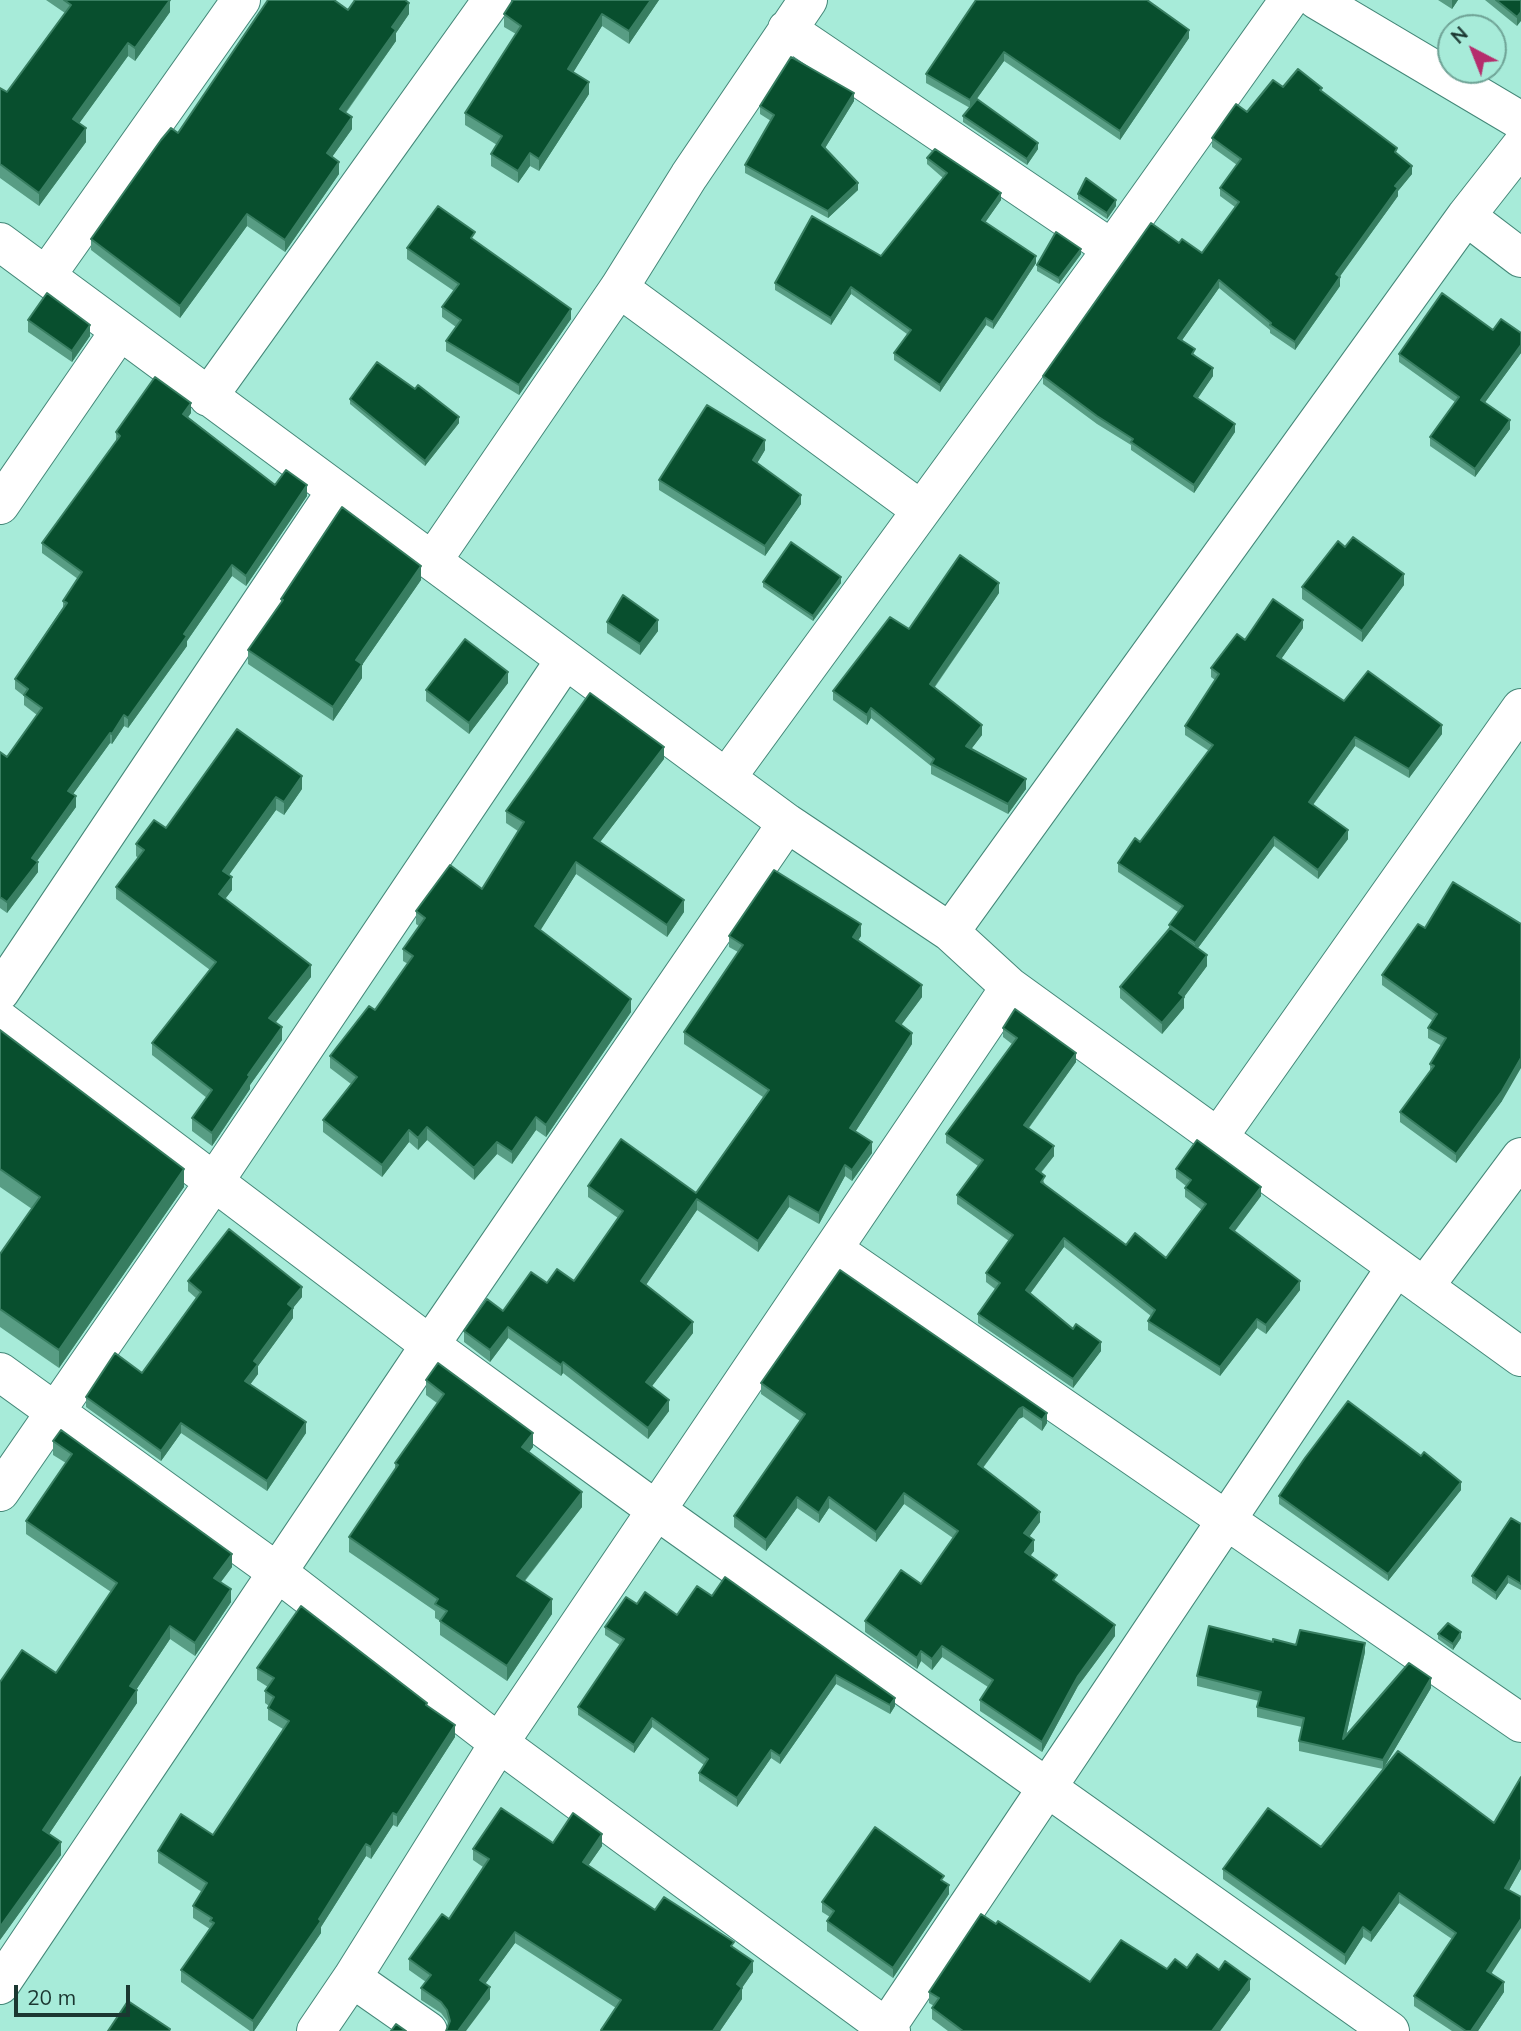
<!DOCTYPE html>
<html>
<head>
<meta charset="utf-8">
<style>
  body { margin:0 }
  #map { position:relative; width:1521px; height:2031px; overflow:hidden; background:#a7ebd9; font-family:Mulish,sans-serif }
  canvas { display:block }
  .north { position:absolute; left:1437px; top:14px; width:70px; height:70px; box-sizing:border-box; background:#a7ebd9; border:2px solid #6fa396; border-radius:50%; rotate:318deg; font-size:19px; font-weight:700; line-height:28px; text-align:center; color:#1b3731 }
  .north::after { content:''; display:block; margin:auto; width:24px; height:32px; background:#b52d6d; clip-path:polygon(50% 0,100% 100%,50% 72%,0 100%) }
  .scale { position:absolute; left:14px; top:1985px; width:116px; height:32px; box-sizing:border-box; border:4px solid #1b3731; border-top:0; padding-left:9px; font-size:21px; line-height:24px; white-space:nowrap; color:#1b3731; -webkit-text-stroke:5px #a7ebd9; paint-order:stroke }
</style>
</head>
<body>
<div id="map">
<canvas width="1521" height="2031"></canvas>
<div class="north">N</div>
<div class="scale">20 m</div>
</div>
<script>
const ctx = document.querySelector('canvas').getContext('2d');
ctx.lineJoin = 'round';
function strokePath(path, color, width, dash) { ctx.strokeStyle = color; ctx.lineWidth = width; ctx.lineCap = dash ? 'butt' : 'round'; ctx.setLineDash(dash || []); ctx.stroke(path); }
function fillPath(path, color) { ctx.fillStyle = color; ctx.fill(path, 'evenodd'); }
const minor = new Path2D(`
  M1317,0l204,121
  M787,29l325,220
  M1466,216l55,42
  M0,242l787,581 163,109 60,55 511,370
  M46,276l195,-276
  M619,288l302,222
  M208,397l284,-397
  M0,505l119,-173
  M433,560l186,-272 70,-112 119,-176
  M727,777l385,-528 177,-249
  M950,932l516,-716 55,-70
  M0,992l336,-501
  M0,1020l430,325 226,165 734,521
  M1217,1139l304,-431
  M834,1250l687,473
  M1424,1287l97,-130
  M0,1372l277,200 222,171 392,288
  M0,1492l214,-310 351,-522
  M352,1978l76,53
  M0,1985l430,-640 357,-522
  M316,2031l36,-53 147,-235 511,-756
  M884,2031l512,-764`);
strokePath(minor, '#448778', 40);
strokePath(minor, '#fff', 38);
fillPath(new Path2D(`
  M46,0h124v12l-35,49 -7,-5 -49,67 7,19 -47,64 -39,-28v-90l7,4 58,-79z
  M513,0h146l-30,44 -27,-18 -29,46 16,22 -50,77 -9,-5 -12,17 -27,-17v-12l6,-9 -32,-20v-12l51,-79 -12,-7v-13z
  M976,0l213,38 -69,102 -116,-79 -28,39 62,49 -11,16 -64,-43v-6l7,-8 -44,-25v-9z
  M1438,0h20l-6,9z
  M1485,0h36l-4,26z
  M348,10l61,4 -13,19v8l-50,72 6,16 -20,28 7,17 -54,78 -38,-26 -67,92 -89,-68v-11l87,-106z
  M1283,87l39,5 75,62 15,20 -14,17v5l-59,81 1,9 -45,64 -25,-17v-3l-51,-42 -37,52 31,36 -16,22 38,34 -41,61 -63,-43v-5l-34,-21 -54,-40v-8l136,-133 23,10 33,-46 -15,-11v-8l17,-23 -25,-18v-9l35,-26z
  M854,101l-29,47 33,42 -30,28 -83,-45v-8l26,-44 -11,-7v-8z
  M927,158l74,42 -16,22 51,41 -43,66 -7,-4 -46,67 -46,-32v-7l13,-19 -56,-40 -20,31 -56,-35v-7l106,-27 62,-78 -16,-14z
  M1078,194l38,12 -9,13 -29,-20z
  M475,241l96,78 -52,76 -73,-44v-10l10,-14 -14,-10v-10l12,-16 -47,-32v-11z
  M1081,254l-22,30 -22,-13v-6z
  M28,320l62,16 -18,26 -44,-30z
  M1493,330l28,23 -36,49 25,27 -35,48 -45,-31v-9l25,-35 -56,-40v-8z
  M350,399l109,24 -34,43 -75,-62z
  M191,413l-3,4 87,68 32,11 -61,90 -14,-10 -45,65v5l-59,82 -4,-2 -12,18 -2,-1 -37,51 3,13 -39,54 1,11 -31,41 -7,-5v-156l7,5 30,-42 -13,-10v-9l-9,-7v-10l48,-72v-6l15,-22 -36,-26v-10l74,-101v-10z
  M765,450l-8,13 44,41 -36,52 -106,-66v-10z
  M1345,547l59,38 -42,57 -60,-43v-12z
  M421,580l-59,85v13l-29,43 -85,-57v-14l33,-46v-5z
  M763,582l78,1 -28,38 -50,-34z
  M999,593l-64,94 47,48 -11,14 55,40 -18,25 -77,-40v-8l-60,-48 -4,7 -34,-25v-9l76,-62z
  M607,622l51,9 -18,24 -33,-22z
  M1303,628l-22,31 63,42 98,33 -33,44 -54,-32 -42,59 35,34 -30,40 -44,-33 -76,102 9,18 -23,31v11l-22,26 -42,-36v-11l49,-58v-4l9,-13 -60,-40v-9l22,-21 69,-91 -24,-16v-9l30,-46 -4,-3v-9l34,-28z
  M508,683l-39,51 -43,-33v-11z
  M664,759l-64,83 84,70 -17,25 -91,-63 -36,56 91,82 -85,125 -10,-7 -24,34 -15,-10 -23,26 -47,-40 -9,10 -9,-8 -27,35 -59,-45v-12l28,-36 -21,-16v-12l45,-46 33,-46 -5,-3v-12l16,-23 -3,-2v-13l66,-22 36,-58 -12,-8v-12z
  M302,789l-18,26 -8,-5 -47,65 3,15 -7,9 86,78 -36,46 7,17 -32,45v4l-38,57 -20,-15v-13l15,-20 -55,-43v-12l58,-73 -94,-71v-12l22,-29 -2,-2v-12l30,-16z
  M1418,924l84,177 -46,62 -56,-41v-10l30,-41v-7l12,-18 -14,-8v-10l5,-7 -51,-36v-10z
  M729,936h132l-3,4 64,57 -21,28 11,19 -57,88 17,21 -20,28 -7,-5 -26,48 -30,-17 -31,45 -61,-42 -51,75 47,48 -42,54 18,24 -21,28 -85,-66 -2,3 -53,-38 -18,24 -26,-20v-11l39,-20 44,-28 27,-2 44,-63 -30,-21v-11l108,7 67,-96 -79,-53v-12l54,-80 -9,-5z
  M1003,1028l73,34 -47,66 25,28 -13,17 4,12 81,60 40,13 36,-48 -17,-13v-9l1,-2 -10,-8v-9l85,27 -26,35 65,59 -34,44 -9,-6 -37,48 -72,-46v-9l3,-5 -87,-69 -34,47 71,57 -28,37 -95,-65v-9l17,-25 -9,-7v-9l23,-32 -52,-37v-9l21,-29 -32,-23v-9l66,-90 -9,-7z
  M0,1030l184,157 -125,181 -59,-41v-73l32,-45 -32,-22z
  M840,1270l207,153 -5,8 -19,-14 -4,2 -36,49 57,54 -11,15 5,14 -4,5 27,27 58,53 -37,50 -36,66 -62,-41v-11l8,-13 -46,-30 -10,13 -11,-9 -4,8 -52,-37v-11l56,-37 32,-46 -49,-34 -28,38 -47,-34 -10,15 -22,-15 -31,43 -32,-24v-11l66,-95 -39,-27v-11z
  M188,1281l114,16 -9,11v10l-35,48v8l-8,11 56,48 -39,58 -86,-58 -20,28 -75,-54v-10l56,-24 54,-75 -8,-7z
  M426,1380l107,67 -4,5 53,55 -57,74 27,33 -45,67 -67,-46v-14l-5,-3v-7l-86,-59v-15l46,-67v-7l42,-60 -11,-8z
  M53,1441l179,126 -11,15 10,20 -36,54 -25,-17 -34,51 1,13 -88,131 12,21 -61,85 56,-267 55,-81 -85,-58v-13l40,-58 -13,-8z
  M1461,1490l-73,91 -109,-77v-8z
  M1521,1524v66l-13,-7 -12,17 -24,-17v-7z
  M712,1596l183,110 -5,8 -54,-30 -56,80 -9,-6 -34,49 -38,-26v-8l5,-8 -52,-38 -18,26 -56,-38v-8l42,-62 -15,-10v-8l32,-23 40,11z
  M1438,1634l23,4 -8,12 -15,-11z
  M1273,1642l92,10 -19,84 85,-48 -48,81 -84,-18v-10l3,-14 -45,-10v-10l2,-6 -62,-15v-10z
  M257,1668l170,37 28,32 -58,90 -4,-2 -22,34 -5,-3 -45,71v6l-67,98h-4l-69,-49v-12l29,-41 -17,-11v-12l9,-14 -44,-29v-12l55,-16 70,-106 -15,-9v-12l1,-2 -4,-3v-12l3,-4 -11,-7z
  M1494,1823l27,46 -12,21 -17,83 12,19 -26,39h-26l-38,-25v-10l38,-57 -53,-36 -28,39 -8,-5 -18,28 -122,-86v-10l98,-22z
  M553,1843l49,3 -14,20 67,44 79,38 19,24 -11,16v11l-22,32h-119l15,-23 -101,-65 -30,41 5,15 -42,26 -1,-4 -6,-8 -20,-13v-12l5,-6 -17,-12v-11l40,-40 34,-52 -10,-7v-11z
  M944,1882l5,12 -56,84 -66,-47v-10l3,-4 -8,-5v-10z
  M996,1924l94,58 77,-13 20,-1 32,2 31,20 -30,41h-272l-16,-12v-11l2,-2 -5,-3v-11z`), '#589d84');
fillPath(new Path2D(`
  M170,0v12l-35,49v-13z
  M651,0h8l-30,44v-13z
  M1452,0h6l-6,9z
  M409,3v11l-13,19v8l-56,79v-11l52,-82z
  M1521,12v9l-4,5v-9z
  M602,14v12l-34,55v-12z
  M1189,30v8l-69,102v-9z
  M128,43v13l-55,76v-13z
  M1004,52v9l-34,47v-8z
  M589,82v12l-50,77v-12z
  M854,93v8l-32,52v-8z
  M352,117v12l-25,35v-11z
  M86,128v14l-47,64v-13z
  M1038,143v6l-11,16v-6z
  M530,153v13l-12,17v-12z
  M339,162v12l-54,78v-12z
  M1412,166v8l-14,17v5l-62,86v-8l59,-88z
  M858,183v7l-30,28v-7z
  M1001,193v7l-19,27v-7z
  M1116,200v6l-9,13v-6z
  M247,214v12l-67,92v-12z
  M1081,249v5l-22,30v-6z
  M1036,256v7l-43,66v-7z
  M1340,277v9l-45,64v-8z
  M1219,280v8l-41,58v-8z
  M851,287v7l-20,31v-7z
  M571,309v10l-52,76v-10z
  M986,318v7l-46,67v-7z
  M90,325v11l-18,26v-11z
  M1521,345v8l-40,55v-8z
  M1213,368v8l-19,28v-8z
  M191,403v10l-8,11v-10z
  M459,417v6l-34,43v-5z
  M1510,420v9l-35,48v-8z
  M1235,424v8l-41,61v-8z
  M765,440v10l-12,20v-10z
  M307,485v11l-61,90v-10z
  M801,495v9l-36,52v-10z
  M232,565v11l-45,65v5l-59,82v-10l56,-84z
  M421,566v14l-59,85v13l-29,43v-14l23,-47z
  M1404,574v11l-42,57v-11z
  M841,577v6l-28,38v-5z
  M999,583v10l-69,100v-9z
  M658,620v11l-18,24v-11z
  M1303,620v8l-26,37v-9z
  M508,672v11l-39,51v-11z
  M871,708v10l-4,7v-10z
  M124,715v11l-12,18v-10z
  M982,725v10l-16,21v-10z
  M1442,725v9l-33,44v-9z
  M110,733v10l-42,58v-10z
  M1355,737v9l-46,64v-8z
  M664,747v12l-70,91v-12z
  M302,776v13l-18,26v-13z
  M1026,779v10l-18,25v-10z
  M76,796v11l-44,61v-10z
  M276,797v13l-53,73v-12z
  M1348,830v9l-30,40v-9z
  M1274,837v9l-79,106v-9z
  M38,862v10l-31,41v-11z
  M576,862v12l-41,65v-13z
  M232,877v13l-13,17v-13z
  M684,900v12l-17,25v-12z
  M861,924v12l-8,12v-11z
  M1207,955v11l-23,31v11l-22,26v-11l17,-30z
  M311,965v12l-42,54v-13z
  M922,985v12l-26,35v-11z
  M631,999v13l-85,125v-12z
  M282,1027v13l-32,45v4l-38,57v-13l36,-58z
  M912,1033v11l-62,96v-12z
  M1076,1053v9l-52,72v-9z
  M1521,1058v10l-19,33 -46,62v-9z
  M536,1117v13l-24,34v-12z
  M427,1127v13l-9,10v-12z
  M409,1130v12l-27,35v-12z
  M497,1142v12l-23,26v-12z
  M872,1142v11l-20,28v-11z
  M1054,1146v10l-18,22v-9z
  M845,1165v11l-26,48v-11z
  M184,1169v18l-125,181v-18z
  M1261,1187v9l-31,41v-9z
  M789,1196v11l-31,45v-11z
  M697,1199v11l-56,82v-11z
  M1064,1238v9l-38,52v-9z
  M1300,1281v9l-34,44v-9z
  M302,1287v10l-14,17v-10z
  M293,1308v10l-35,48v8l-13,17v-10l9,-20z
  M1257,1319v9l-37,48v-9z
  M693,1322v11l-47,61v-12z
  M508,1327v11l-18,24v-12z
  M1101,1342v9l-28,37v-9z
  M563,1362v11l-2,3v-11z
  M669,1400v11l-21,28v-11z
  M1023,1407v10l-4,2 -41,55v-10l41,-55z
  M1047,1413v10l-5,8v-11z
  M306,1422v11l-39,58v-10z
  M181,1423v10l-20,28v-10z
  M533,1433v14l-11,14v-14z
  M1461,1482v8l-73,91v-7z
  M582,1492v15l-65,83v-14z
  M904,1493v11l-28,38v-10z
  M797,1497v11l-31,43v-11z
  M829,1497v11l-10,15v-10z
  M1040,1512v10l-16,22v-11z
  M1034,1540v11l-9,12v-11z
  M232,1554v13l-18,24v-13z
  M1508,1576v7l-12,17v-7z
  M231,1589v13l-36,54v-13z
  M552,1599v15l-45,67v-15z
  M1115,1625v11l-37,50 -36,66v-10l36,-66z
  M170,1626v13l-40,60v-13z
  M1461,1632v6l-8,12v-6z
  M1365,1643v9l-22,97v-10z
  M942,1646v11l-10,13v-11z
  M921,1651v10l-4,8v-11z
  M836,1675v9l-56,80v-8z
  M1431,1678v10l-48,81v-9z
  M137,1690v13l-94,140v-13z
  M895,1698v8l-5,8v-9z
  M652,1718v9l-18,26v-8z
  M455,1725v12l-58,90v-12z
  M771,1750v8l-34,49v-9z
  M393,1813v12l-22,34v-12z
  M602,1834v12l-19,27v-11z
  M61,1842v13l-61,85v-13z
  M366,1844v12l-45,71v6l-67,98h-1v-10z
  M1521,1859v10l-16,28v-9z
  M949,1885v9l-56,84v-10z
  M1399,1893v10l-28,39v-9z
  M1521,1919v9l-34,52v-9z
  M1363,1927v10l-18,28v-10z
  M515,1932v11l-35,48v-11z
  M753,1961v11l-16,23v-11z
  M1250,1979v11l-30,41h-8z
  M1504,1982v10l-26,39h-7z
  M490,1987v12l-24,32h-8z
  M742,1988v11l-22,32h-7z`), '#387e61');
const building = new Path2D(`
  M64,0h106l-35,48 -7,-5 -55,76 13,9 -47,65 -39,-29v-76l7,4 64,-87z
  M268,0h66l14,10 7,-10h50l4,3 -17,24 4,3 -56,79 12,8 -25,36 12,9 -54,78 -38,-26 -67,92 -89,-67 70,-99 10,-12 7,5z
  M513,0h138l-22,31 -27,-17 -34,55 21,13 -50,77 -9,-6 -12,18 -27,-17 11,-18 -37,-23 56,-87 -17,-12z
  M976,0h171l42,30 -69,101 -116,-79 -34,48 -44,-26z
  M1496,0h25v12l-4,5z
  M791,57l63,36 -32,52 36,38 -30,28 -83,-46 29,-50 -14,-9z
  M1298,69l24,19 -2,2 77,58 -2,4 17,14 -17,20 3,2 -62,86 4,3 -45,65 -25,-17 1,-2 -52,-43 -41,58 17,11 -3,5 21,14 -19,28 41,28 -41,61 -63,-43 2,-3 -36,-23 -54,-40 108,-153 28,20 3,-4 20,14 37,-51 -19,-14 21,-29 -29,-21 24,-34 11,8 26,-32 10,7z
  M977,99l61,44 -11,16 -64,-43z
  M935,149l66,44 -19,27 54,36 -43,66 -7,-4 -46,67 -46,-32 17,-23 -60,-43 -20,31 -56,-35 37,-67 69,40 66,-83 -20,-15z
  M1086,178l30,22 -9,13 -29,-19z
  M438,206l37,26 -4,6 100,71 -52,76 -73,-44 15,-21 -19,-13 17,-23 -52,-36z
  M1056,232l25,17 -22,29 -22,-13z
  M47,293l43,32 -18,26 -44,-31z
  M1442,293l51,37 8,-11 20,14v12l-40,55 29,20 -35,49 -45,-32 29,-40 -60,-43z
  M377,362l38,27 3,-4 41,32 -34,44 -75,-62z
  M155,377l36,26 -8,11 92,71 11,-15 21,15 -61,91 -14,-11 -48,69 3,2 -59,82 -4,-3 -12,19 -2,-1 -42,58 8,5 -44,62 6,4 -31,40 -7,-5v-145l7,5 35,-49 -18,-13 4,-6 -13,-10 52,-76 -4,-2 19,-29 -40,-29 78,-107 -4,-4z
  M707,405l58,35 -12,20 48,35 -36,51 -106,-66z
  M342,507l79,59 -65,94 6,4 -29,43 -85,-57 35,-50 -2,-1z
  M1353,537l51,37 -42,57 -60,-44 36,-46 7,6z
  M791,542l50,35 -28,39 -50,-34z
  M960,555l39,28 -69,101 52,41 -16,21 60,33 -18,25 -77,-40 3,-5 -63,-51 -4,7 -34,-24 57,-74 19,12z
  M623,595l35,25 -18,24 -33,-22z
  M1273,599l30,21 -26,36 67,45 24,-30 74,54 -33,44 -54,-32 -46,65 39,28 -30,40 -44,-33 -79,106 -26,-18 14,-19 -65,-43 17,-25 5,4 73,-97 -28,-19 34,-52 -8,-6 26,-34 8,6z
  M465,639l43,33 -39,51 -43,-33z
  M590,693l74,54 -70,91 90,62 -17,25 -91,-63 -41,64 96,73 -85,126 -10,-8 -24,35 -15,-10 -23,26 -47,-41 -9,11 -9,-8 -27,35 -59,-45 34,-43 -27,-21 39,-50 6,4 38,-54 -10,-7 22,-31 -9,-7 34,-46 32,24 42,-67 -18,-11z
  M237,729l65,47 -18,26 -8,-5 -53,74 9,6 -13,17 92,71 -42,53 13,9 -34,48 2,1 -38,57 -20,-15 20,-28 -60,-47 64,-81 -100,-75 28,-37 -8,-6 18,-24 12,8z
  M774,870l87,54 -8,13 69,48 -26,36 16,12 -62,95 22,14 -20,28 -7,-5 -26,48 -30,-17 -31,45 -61,-42 -56,82 52,41 -47,60 23,18 -21,28 -85,-66 -2,3 -53,-38 -18,23 -26,-19 23,-32 16,12 28,-39 16,11 10,-14 17,12 49,-70 -35,-25 33,-47 75,54 73,-103 -85,-58 59,-87 -14,-9z
  M1453,882l68,42v134l-19,33 -46,63 -56,-42 34,-46 -4,-2 16,-26 -18,-10 9,-14 -55,-39 36,-51 7,4z
  M1170,928l37,27 -28,38 5,4 -22,26 -42,-36z
  M1015,1009l61,44 -52,72 30,21 -18,23 9,7 -4,6 85,63 9,-12 31,25 40,-54 -21,-16 6,-8 -15,-11 21,-29 64,47 -31,41 70,53 -34,44 -9,-6 -37,48 -72,-46 7,-11 -91,-72 -38,52 47,39 3,-5 25,18 -28,37 -95,-65 22,-31 -14,-10 27,-38 -56,-40 26,-35 -37,-26 71,-96 -14,-10z
  M0,1030l184,139 -125,181 -59,-41v-55l40,-57 -40,-28z
  M229,1229l73,58 -14,17 5,4 -39,53 4,3 -13,17 61,41 -39,59 -86,-58 -20,28 -75,-54 29,-44 27,20 59,-81 -13,-11z
  M840,1270l207,143 -5,7 -19,-13 -4,2 -41,55 62,48 -16,21 10,7 -9,12 32,23 -4,5 62,45 -37,51 -36,66 -62,-42 13,-20 -51,-34 -10,13 -11,-8 -4,7 -52,-37 36,-51 20,14 37,-53 -54,-38 -28,39 -47,-35 -10,16 -22,-16 -31,43 -32,-24 71,-102 -44,-31z
  M438,1363l95,70 -11,14 60,45 -65,84 35,23 -45,67 -67,-45 7,-10 -12,-7 3,-5 -89,-62 49,-72 -3,-2 49,-69 -18,-14z
  M1348,1401l73,55 3,-4 37,30 -73,92 -109,-78 26,-38z
  M61,1430l171,124 -18,24 17,11 -36,54 -25,-17 -40,60 7,4 -94,140 18,12 -61,85v-245l22,-32 34,23 61,-90 -91,-62 46,-67 -19,-13z
  M1511,1518l10,6v60l-13,-8 -12,17 -24,-17z
  M725,1577l170,121 -5,7 -54,-30 -56,81 -9,-6 -34,48 -38,-25 9,-14 -56,-41 -18,27 -56,-38 46,-68 -19,-12 21,-30 11,7 8,-12 32,23 20,-29 15,10z
  M301,1606l126,97 -1,2 29,20 -58,90 -4,-2 -22,34 -5,-3 -47,75 2,2 -68,100 -72,-51 33,-47 -4,-2 2,-3 -19,-12 14,-23 -49,-32 23,-37 32,21 76,-114 -21,-13 6,-11 -9,-6 9,-13 -17,-10z
  M1448,1623l13,9 -8,12 -15,-10z
  M1209,1626l64,16v-3l23,6 4,-15 65,13 -22,96 66,-76 22,15 -48,82 -84,-19 5,-23 -47,-11 4,-15 -64,-16z
  M1398,1751l96,72 27,-46v82l-16,29 16,9v22l-34,52 17,11 -33,49h-5l-52,-35 42,-63 -57,-40 -28,40 -8,-6 -18,28 -122,-86 45,-61 53,39z
  M501,1808l52,35 20,-30 29,21 -19,28 72,48 9,-13 70,45 -3,4 22,15 -16,23 5,4 -29,43h-110l-2,-1 20,-30 -106,-68 -35,48 10,7 -32,44h-12l4,-10 -3,-11 -6,-8 -20,-14 10,-13 -22,-16 33,-45 7,5 40,-60 -16,-10z
  M875,1827l69,49 -3,4 8,5 -56,83 -66,-47 7,-10 -12,-9z
  M981,1914l15,10 2,-3 92,61 31,-42 46,29 8,-10 12,9 10,-14 22,16 6,-9 25,18 -38,52h-249l-31,-23 7,-10 -10,-6z
  M128,2001l42,28 -1,2h-61z
  M396,2024l10,7h-15z`);
fillPath(building, '#084f2e');
strokePath(building, '#387e61', 2);
</script>
</body>
</html>
